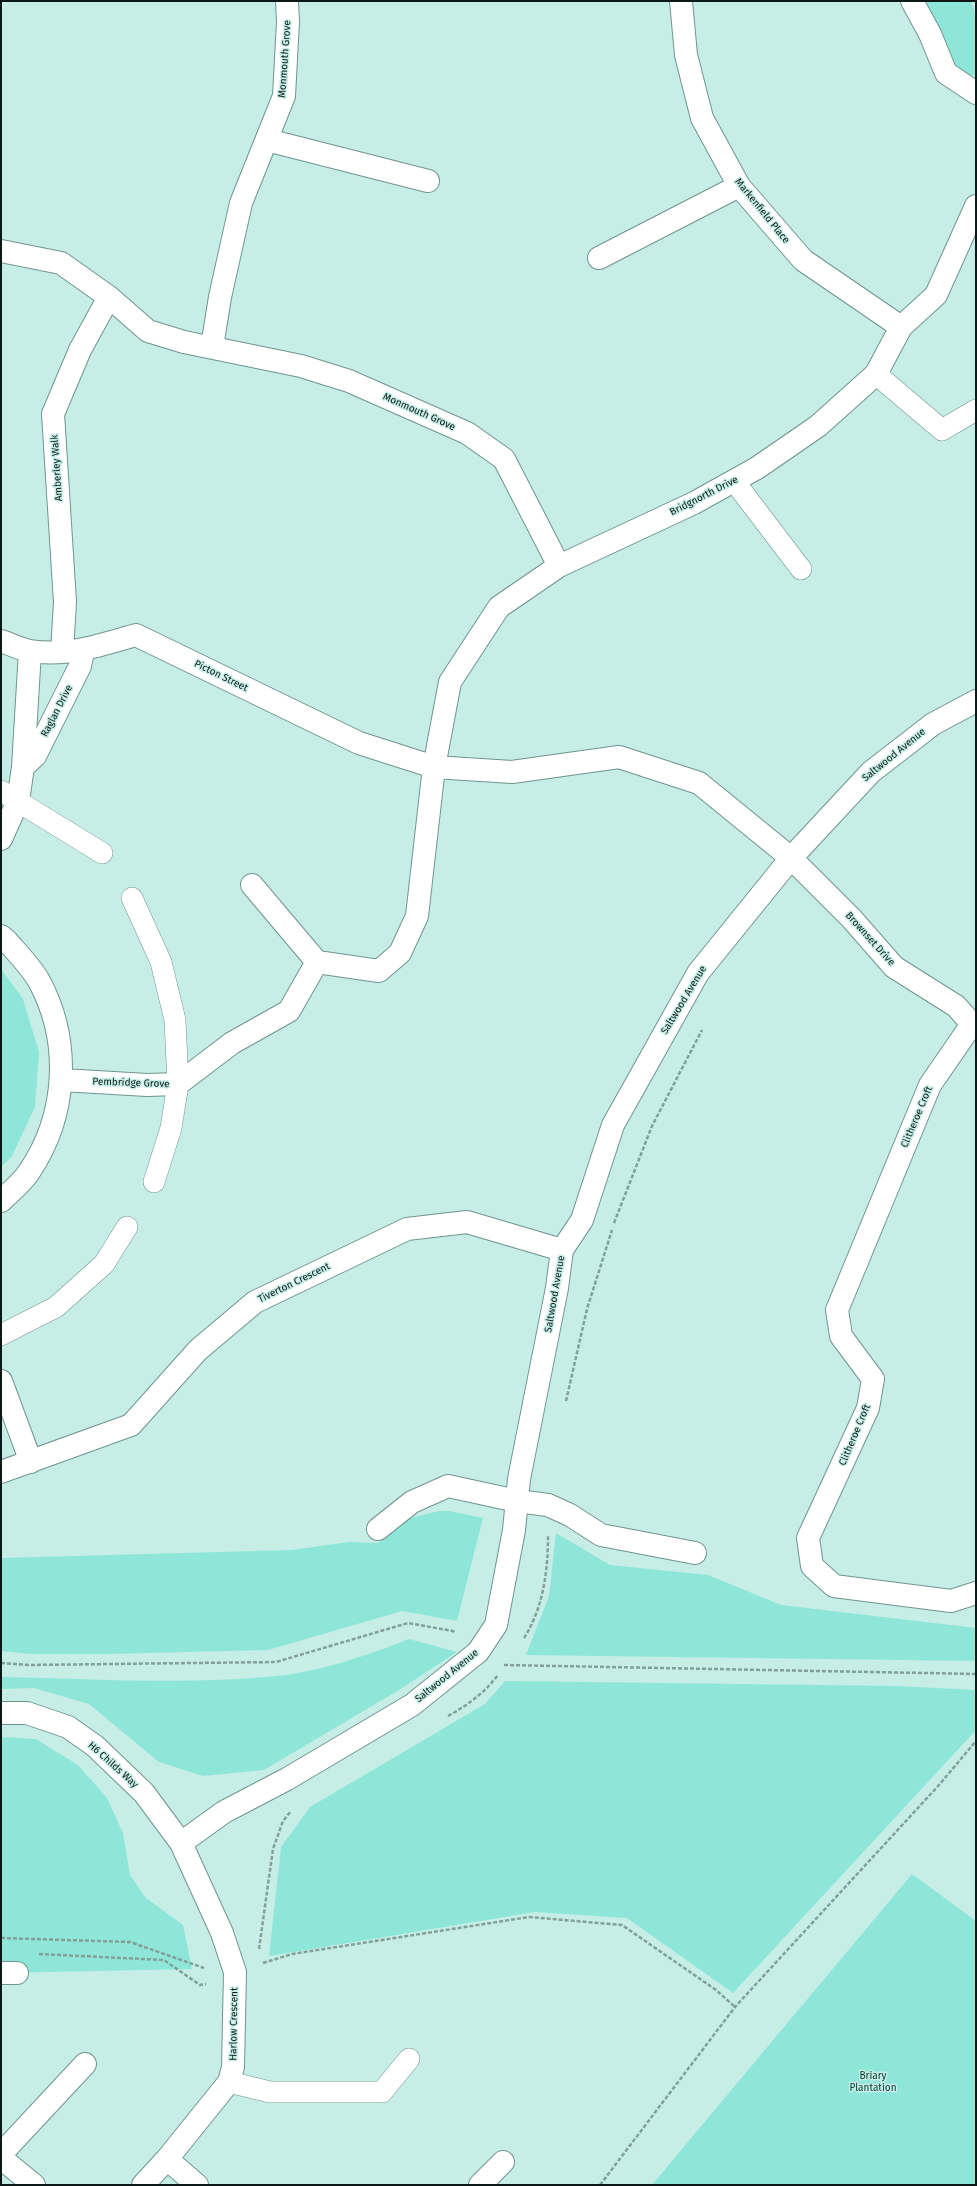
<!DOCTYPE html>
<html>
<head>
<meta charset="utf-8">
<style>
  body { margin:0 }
  #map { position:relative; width:977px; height:2186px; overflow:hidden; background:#c6ede6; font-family:"Fira Sans",sans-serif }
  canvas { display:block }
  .frame { position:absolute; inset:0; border:2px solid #0a1816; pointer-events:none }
</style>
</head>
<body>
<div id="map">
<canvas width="977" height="2186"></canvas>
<div class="frame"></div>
</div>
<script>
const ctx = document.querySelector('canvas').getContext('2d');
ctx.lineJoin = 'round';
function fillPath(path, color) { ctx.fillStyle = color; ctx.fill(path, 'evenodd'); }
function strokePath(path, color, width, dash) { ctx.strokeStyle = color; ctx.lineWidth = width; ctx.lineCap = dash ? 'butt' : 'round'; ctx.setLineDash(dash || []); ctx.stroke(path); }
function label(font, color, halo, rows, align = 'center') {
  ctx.font = font + ' "Fira Sans",sans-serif'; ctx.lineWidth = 3; ctx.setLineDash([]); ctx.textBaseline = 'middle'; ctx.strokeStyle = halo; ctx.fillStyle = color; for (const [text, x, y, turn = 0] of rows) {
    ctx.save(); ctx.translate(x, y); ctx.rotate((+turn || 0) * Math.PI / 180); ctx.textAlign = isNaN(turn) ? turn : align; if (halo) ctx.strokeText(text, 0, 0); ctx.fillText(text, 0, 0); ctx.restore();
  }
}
fillPath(new Path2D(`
  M918,1h53l5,14v60c-29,1 -47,-52 -58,-74z
  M1,969l22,30 16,53 -4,55 -23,49 -11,11z
  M439,1511h10l34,7 -26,103 -55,-10 -134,39 -161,4h-77l-29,-3v-93l291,-8 57,-8 29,1 32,-25z
  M556,1533l54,32 98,10 73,30 195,23v33l-450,-6 23,-59z
  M409,1639l48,13 -58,38 -135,80 -61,6 -44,-14 -70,-58 -55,-16 -33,1v-12c92,2 186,8 277,-1 44,-5 90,-21 131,-37z
  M505,1681l392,5 79,4v40l-243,263 -106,-75 -92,-6 -266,44 12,-109 29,-40 175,-103z
  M1,1737l35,2 42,26 29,33 16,35 7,42 16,23 37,27 9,44 -191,4z
  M912,1874l64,47v264h-324z`), '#8ee6d9');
const lane = new Path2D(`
  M876,374l66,56 34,-20
  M734,481l67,88
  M1,791l101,62
  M132,898l29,64 14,58 3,64 -7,44 -17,54
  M1,1335l55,-28 48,-43 23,-37
  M229,2082l41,10h112l27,-33`);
const street = new Path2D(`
  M681,1l5,54 16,63 37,68 64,74 98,67
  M912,1l18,33 16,39 30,20
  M267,140l161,41
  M1,251l60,12 48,34 39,34 36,11 117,24 48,15 118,52 37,26 55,107
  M599,258l140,-72
  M212,347l8,-50 21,-94 43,-107 4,-74 -1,-21
  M1,641c9,3 19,8 29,10 37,6 71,-6 106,-16l223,108 75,24 78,5 107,-15 80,26 92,75 61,61 42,48 62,39 16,18 4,1
  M62,652l3,-50 -12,-188 27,-64 29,-53
  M23,767l12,-11 45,-90 3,-15
  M1,839l17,-38 5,-34 7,-116
  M252,885l65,77 62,9 21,-18 17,-37 17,-149 16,-85 49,-75 60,-41 135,-63 63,-35 61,-42 58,-52 25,-47 35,-32 40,-89
  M1,936l6,5c11,13 24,26 32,40 33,61 28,135 -10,191 -7,11 -19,20 -28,29
  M972,1024l-42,61 -93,225 4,26 32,43 -5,29 -60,130 4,28 22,20 117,15 25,-8
  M62,1080l85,5 31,-1 54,-41 57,-32 28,-49
  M1,1381l30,81
  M1,1472l130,-47 67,-75 57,-48 152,-73 60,-7 95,28
  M378,1529l34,-27 36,-16 69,15 31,4 22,10 31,20 94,18
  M1,1713h26l41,14 27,19 49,47 37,50 41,90 13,39 -2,95 -4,15 -62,77 -24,26
  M181,1843l43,-31 63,-33 125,-74 66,-53 18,-27 18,-95 5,-51 38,-191 5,-38 20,-30 31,-95 85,-152 93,-115 80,-86 62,-48 43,-23
  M1,1973h16
  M1,2154l84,-90
  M1,2158l33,27
  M167,2159l30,26
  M480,2185l23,-23`);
strokePath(lane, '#70958f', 22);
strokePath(street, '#70958f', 24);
strokePath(new Path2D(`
  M614,1223l38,-97 50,-96
  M566,1401l21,-92 25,-79
  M524,1638c19,-30 24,-66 24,-102
  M1,1663l28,2 247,-3 132,-39 45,8 2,2
  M504,1665l472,9
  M448,1716c20,-11 36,-23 50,-41
  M1,1938l129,4 74,26
  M259,1949l14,-100 10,-28 8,-10
  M39,1954l125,6 36,25 6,-1
  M263,1963l29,-9 237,-37 93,8 94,65 19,17
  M600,2185l135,-178 204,-222 37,-44`), '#82a09a', 2.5, [4, 2]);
strokePath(lane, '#fff', 21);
strokePath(street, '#fff', 22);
label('10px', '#0a1816', '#c6ede6', [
  ["Monmouth Grove",285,59,-86],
  ["Markenfield Place",762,211,51],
  ["Monmouth Grove",419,412,24],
  ["Amberley Walk",57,468,-94],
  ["Bridgnorth Drive",704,496,-27],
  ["Picton Street",221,676,26],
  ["Raglan Drive",57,711,-63],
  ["Saltwood Avenue",894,755,-39],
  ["Brownset Drive",870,939,48],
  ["Saltwood Avenue",684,1000,-59],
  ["Pembridge Grove",131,1083,2],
  ["Clitheroe Croft",917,1117,-67],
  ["Tiverton Crescent",294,1283,-26],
  ["Saltwood Avenue",555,1294,-80],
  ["Clitheroe Croft",855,1435,-67],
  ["Saltwood Avenue",447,1676,-39],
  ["H6 Childs Way",113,1765,42],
  ["Harlow Crescent",234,2024,-89]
]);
label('10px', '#023631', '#c6ede6', [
  ["Briary",873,2076],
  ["Plantation",873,2088]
]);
</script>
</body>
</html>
